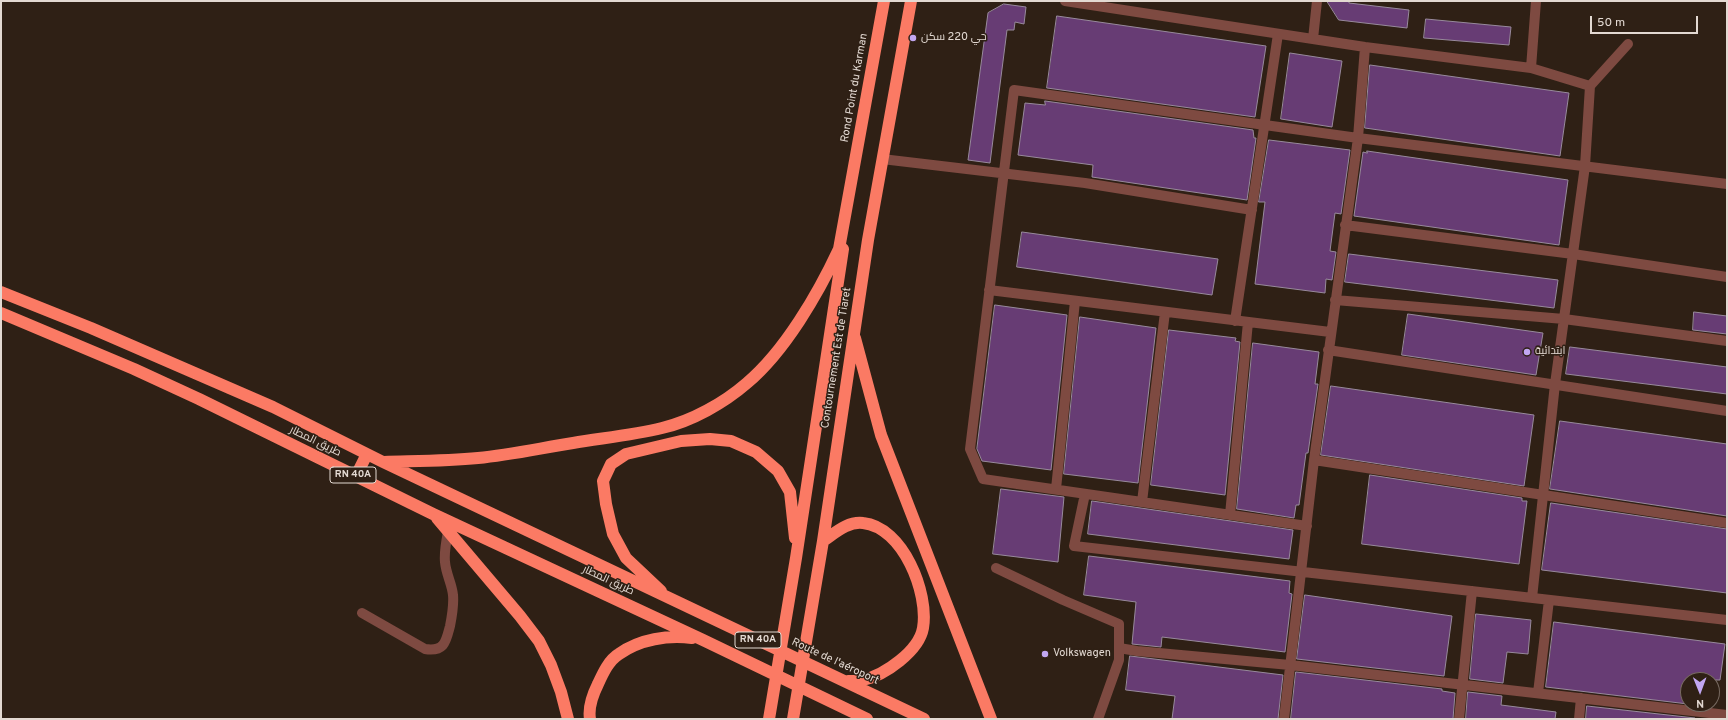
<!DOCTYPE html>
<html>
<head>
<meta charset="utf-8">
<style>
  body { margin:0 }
  #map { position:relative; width:1728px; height:720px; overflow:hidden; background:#2f2015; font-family:Overpass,sans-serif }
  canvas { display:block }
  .frame { position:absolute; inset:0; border:2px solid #e3d9d2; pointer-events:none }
  .north { position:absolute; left:1680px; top:672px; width:40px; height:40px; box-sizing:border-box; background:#2f2015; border:1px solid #776a61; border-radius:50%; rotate:179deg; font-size:11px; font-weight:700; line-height:16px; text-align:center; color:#e3d9d2 }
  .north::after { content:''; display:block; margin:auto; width:14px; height:18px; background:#c2a7f2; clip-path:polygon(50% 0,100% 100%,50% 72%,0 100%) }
  .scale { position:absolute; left:1590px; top:16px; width:108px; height:18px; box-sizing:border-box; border:2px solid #e3d9d2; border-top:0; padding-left:5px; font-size:12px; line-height:14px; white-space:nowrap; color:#e3d9d2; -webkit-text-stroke:3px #2f2015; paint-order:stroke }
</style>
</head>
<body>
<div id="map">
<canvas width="1728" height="720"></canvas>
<div class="frame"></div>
<div class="north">N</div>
<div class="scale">50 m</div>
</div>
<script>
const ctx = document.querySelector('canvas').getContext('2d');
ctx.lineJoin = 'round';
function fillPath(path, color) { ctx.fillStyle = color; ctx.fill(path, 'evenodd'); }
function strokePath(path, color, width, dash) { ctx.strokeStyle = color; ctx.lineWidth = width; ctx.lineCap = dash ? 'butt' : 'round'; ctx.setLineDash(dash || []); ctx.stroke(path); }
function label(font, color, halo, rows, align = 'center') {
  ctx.font = font + ' Overpass,Cairo,sans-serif'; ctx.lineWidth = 3; ctx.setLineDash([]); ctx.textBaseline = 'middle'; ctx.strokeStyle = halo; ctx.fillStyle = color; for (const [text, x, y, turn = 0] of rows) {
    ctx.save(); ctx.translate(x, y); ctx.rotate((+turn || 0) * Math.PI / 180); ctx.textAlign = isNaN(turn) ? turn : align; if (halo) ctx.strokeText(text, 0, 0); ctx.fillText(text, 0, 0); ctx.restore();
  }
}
const building = new Path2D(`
  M1327,1h22v2l60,7 -2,18 -68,-8z
  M1004,4l22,3 -2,17 -9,-2 -1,8h-7l-17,133 -22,-3 20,-147z
  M1057,16l209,30 -11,71 -208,-29z
  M1426,19l85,8 -2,18 -85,-7z
  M1290,53l52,8 -10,66 -51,-8z
  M1370,65l199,28 -9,63 -195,-28z
  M1045,101l208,29 1,8h2l-9,62 -155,-23 1,-12 -75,-10 7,-52 20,2z
  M1269,140l81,10 -9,64 -6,-1 -5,38 6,1 -4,28 -6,-1 -1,14 -70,-9 10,-82h-6z
  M1367,151l201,29 -9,65 -205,-29 9,-64 4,1z
  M1022,232l196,27 -6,36 -195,-28z
  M1349,254l209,26 -4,28 -209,-26z
  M995,305l72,10 -16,155 -69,-9 -5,-12z
  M1694,312l33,4v18l-34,-4z
  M1408,314l135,19 -7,42 -134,-20z
  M1080,317l76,11 -18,155 -74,-9z
  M1169,330l67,8 -1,3 5,1 -15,153 -74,-10z
  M1253,343l66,9 -4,32h3l-10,69h-2l-7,52h-3l-2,13 -57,-9z
  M1570,347l157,20v27l-161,-20z
  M1331,386l203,29 -10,71 -203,-31z
  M1560,421l167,23v72l-177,-27z
  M1370,475l152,23v3h5l-8,63 -157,-20z
  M1001,489l63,8 -6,65 -65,-8z
  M1092,501l201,29 -4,29 -201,-25z
  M1551,503l176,26v64l-185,-23z
  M1089,556l201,25 -1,12 3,1 -7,58 -123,-15 -1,10 -29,-3 4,-42 -52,-7z
  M1305,595l147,21 -8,60 -147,-17z
  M1476,614l55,6 -3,34 -21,-2 -4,31 -33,-4z
  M1554,622l171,22 -5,36h-32v24l-142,-17z
  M1130,656l153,19 -5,44h-106l3,-23 -49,-6z
  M1296,672l146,17v2l13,2 -2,26h-162z
  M1468,692l34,4 -1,9 55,7 -1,7h-89z
  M1587,706l108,12v1h-109z`);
fillPath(building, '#673c74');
strokePath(building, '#988a9c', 1);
strokePath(new Path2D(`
  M1065,1l300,46 166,21 59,18
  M1313,39l4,-38
  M1531,68l5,-67
  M882,159l203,24 167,27
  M1345,225l228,29 154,23
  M989,290l341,42
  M1335,300l229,19 163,22
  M1235,321l43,-287
  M1328,350l399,61
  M1314,460l413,63
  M1056,489l19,-188
  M1085,494l-11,52 653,74
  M1142,502l23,-190
  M1230,515l18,-193
  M1307,526l-324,-47 -13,-30 44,-359 344,48 369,46
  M996,568l67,32 56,24v36l-21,59
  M1532,598l23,-214 30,-218 5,-80 38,-42
  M362,613l63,36c20,3 21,-8 25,-23 2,-10 4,-20 3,-31 -1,-11 -7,-21 -8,-33 -1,-10 1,-20 3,-30
  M1119,648l18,3 153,14 437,50
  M1538,693l11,-93
  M1284,719l30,-259 44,-322 7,-91
  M1459,719l13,-128
  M1579,719l2,-21`), '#7e4a41', 10);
strokePath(new Path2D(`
  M1,292l90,36 182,79 110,55 541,257
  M1,313l133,56 65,30 234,115 270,126 164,79
  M855,338l26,97 110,284
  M384,462c31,-1 63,-1 94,-4 32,-3 63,-10 95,-15 30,-5 60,-8 89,-15 30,-7 62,-25 85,-45 38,-32 71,-89 92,-134l45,-248
  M356,476l11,-22
  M437,518l83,98 19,25 12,24 10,27 7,27
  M823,541c12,-8 25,-20 40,-18 40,4 66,70 60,105 -4,23 -38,47 -60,52 -4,1 -10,1 -15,1
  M661,591l-35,-33 -13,-24 -7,-30 -3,-23 8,-17 15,-10 55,-13 29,-2 21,2 25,11 22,19 12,21 5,46
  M590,719c-2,-12 3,-25 8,-35 5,-11 11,-24 21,-30 21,-15 49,-19 73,-16
  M769,719l27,-161 47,-309
  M793,719l30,-178 45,-301 43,-239`), '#fb7a64', 12);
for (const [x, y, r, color] of [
  [913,38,4,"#c2a7f2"],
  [1527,352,4,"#c2a7f2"],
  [1045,654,4,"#c2a7f2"]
]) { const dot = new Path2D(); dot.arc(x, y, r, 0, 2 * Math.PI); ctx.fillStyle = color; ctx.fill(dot); strokePath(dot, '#2f2015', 1.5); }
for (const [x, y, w] of [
  [353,475,46],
  [758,640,46]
]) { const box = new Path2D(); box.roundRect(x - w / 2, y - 8, w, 16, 3); ctx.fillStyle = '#2f2015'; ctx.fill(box); strokePath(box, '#e3d9d2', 1); }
label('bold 10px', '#e3d9d2', null, [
  ["RN 40A",353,475],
  ["RN 40A",758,640]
]);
label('11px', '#e3d9d2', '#2f2015', [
  ["حي 220 سكن",921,38],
  ["ابتدائية",1535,352],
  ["Volkswagen",1053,654]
], 'left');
label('11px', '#e3d9d2', '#2f2015', [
  ["Rond Point du Karman",855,88,-80],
  ["Contournement Est de Tiaret",837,358,-81],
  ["طريق المطار",315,442,26],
  ["طريق المطار",608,581,25],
  ["Route de l'aéroport",835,662,25]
]);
</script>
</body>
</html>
